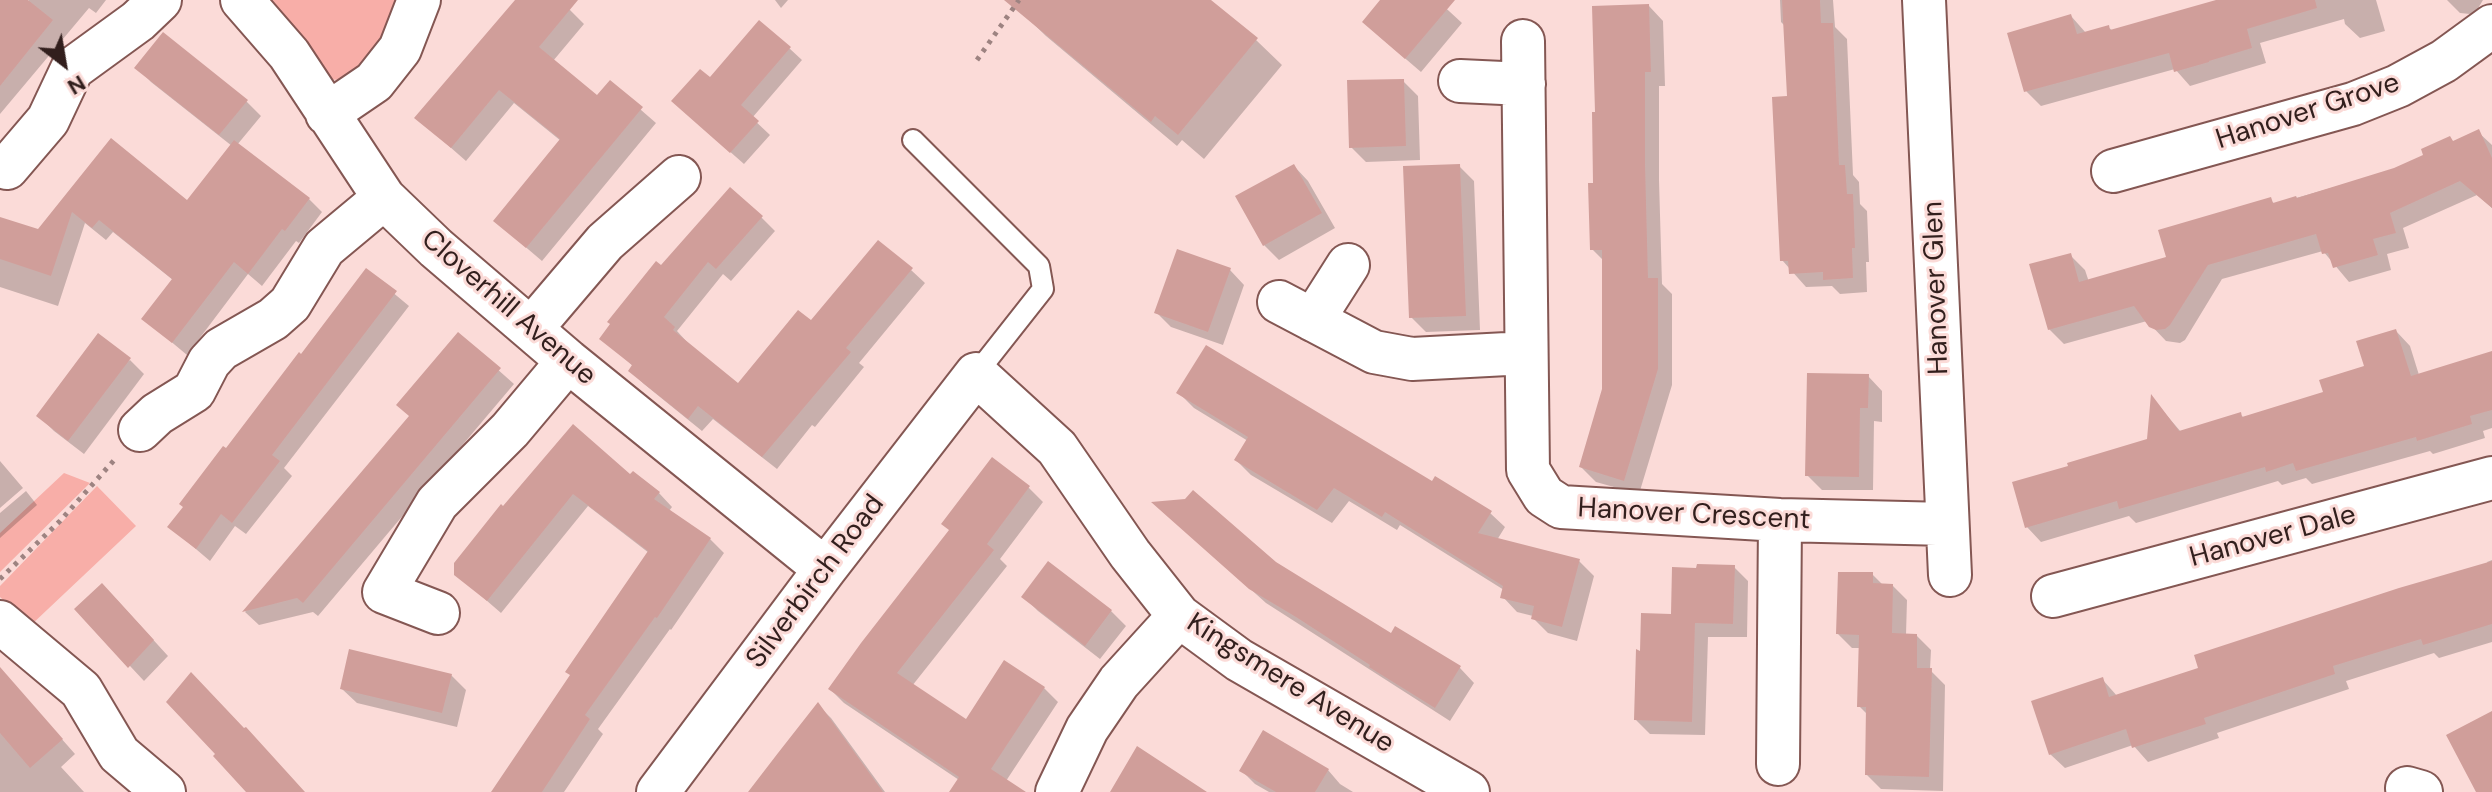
<!DOCTYPE html>
<html>
<head>
<meta charset="utf-8">
<style>
  body { margin:0 }
  #map { position:relative; width:2492px; height:792px; overflow:hidden; background:#fbdbd8; font-family:"DM Sans",sans-serif }
  canvas { display:block }
  .north { position:absolute; left:24px; top:24px; width:80px; height:80px; -webkit-text-stroke:6px #fbdbd8; paint-order:stroke; rotate:149deg; font-size:22px; font-weight:700; line-height:32px; text-align:center; color:#321f1d }
  .north::after { content:''; display:block; margin:auto; width:28px; height:36px; background:#321f1d; clip-path:polygon(50% 0,100% 100%,50% 72%,0 100%) }
</style>
</head>
<body>
<div id="map">
<canvas width="2492" height="792"></canvas>
<div class="north">N</div>
</div>
<script>
const ctx = document.querySelector('canvas').getContext('2d');
ctx.lineJoin = 'round';
function fillPath(path, color) { ctx.fillStyle = color; ctx.fill(path, 'evenodd'); }
function strokePath(path, color, width, dash) { ctx.strokeStyle = color; ctx.lineWidth = width; ctx.lineCap = dash ? 'butt' : 'round'; ctx.setLineDash(dash || []); ctx.stroke(path); }
function label(font, color, halo, rows, align = 'center') {
  ctx.font = font + ' "DM Sans",sans-serif'; ctx.lineWidth = 6; ctx.setLineDash([]); ctx.textBaseline = 'middle'; ctx.strokeStyle = halo; ctx.fillStyle = color; for (const [text, x, y, turn = 0] of rows) {
    ctx.save(); ctx.translate(x, y); ctx.rotate((+turn || 0) * Math.PI / 180); ctx.textAlign = isNaN(turn) ? turn : align; if (halo) ctx.strokeText(text, 0, 0); ctx.fillText(text, 0, 0); ctx.restore();
  }
}
fillPath(new Path2D(`
  M267,0h135l-12,38 -39,41 -24,1z
  M64,473l26,10 -90,89v-39z
  M97,486l39,40 -106,100 -30,-29v-11z`), '#f8aea8');
fillPath(new Path2D(`
  M18,0l10,2 1,-2h77l-10,13 -7,-5 -89,106v-92z
  M517,0h40l13,10 14,14 -31,37 45,37 12,-15 46,40 -114,138 -47,-40 66,-80 -47,-38 -48,58 -49,-43z
  M775,0h13l-7,8z
  M1029,0h179l48,40 26,25 -78,94 -22,-19 -5,6 -131,-110 -26,-25z
  M1383,0h54l25,23 -41,49 -42,-36z
  M1780,0h53l2,27 12,12 6,136 6,7 1,22 7,7 2,51h-3l1,30 -27,2 -8,-8 -26,1 -24,-27 7,-162 -4,-72 -4,-4z
  M2223,0h153l9,31 -25,7 -15,-14 -1,-5 -84,24 6,20 -76,23 -15,-17 -134,37 -15,-15 45,-75 15,17 22,-6 5,4z
  M2447,0h36l-6,10 -7,4 -10,-1z
  M1649,6l14,15 2,65h-6v94l3,104 10,10v91l-33,109 -43,-12 -15,-15 23,-78v-128l-12,-12 3,-64z
  M789,48l13,12 -50,58 18,17 -26,29 -58,-51 24,-33z
  M137,67l109,34 15,15 -24,29 72,54 13,13 -23,31 -3,-2 -34,45 -14,-12 -61,81 -43,-36 29,-39 -60,-48 -7,8 -21,-17 -27,83 -58,-19v-68l39,13 72,-91 77,62 44,-57 -81,-64z
  M1403,81l15,15 2,64 -54,2 -15,-15z
  M2478,132l14,13v63l-15,-13 -74,33 6,20 -22,6 4,16 -42,12 -26,-31 -101,28 -37,61 -5,3 -14,-2 -19,-20 -83,23 -15,-15 21,-74 15,15 4,12 79,-24 102,-58 5,4 119,-34z
  M1294,166l14,15 27,47 -56,32 -15,-15z
  M1459,166l15,15 6,149 -54,2 -15,-15z
  M761,217l14,14 -44,50 -8,-7 -46,57 10,11 -1,1 52,42 74,-62 99,-53 14,13 -66,80 5,4 -49,60 -3,-2 -35,44 -64,-50 -11,12 -58,-47 -14,-13 4,-4 -32,-29 59,-70z
  M1230,270l14,15 -21,60 -52,-18 -15,-15z
  M367,271l42,35 -125,162 8,8 -46,58 -11,-8 -25,35 -40,-34 56,-76z
  M2396,331l14,15 9,29 73,-23v76l-9,3 2,7 -52,16 -3,-3 -118,33 -6,-6 -24,7 -4,-4 -142,42 -7,-7 -88,26 -14,-15 121,-86 4,-43 29,34 59,-18 4,4 82,-24 41,-26z
  M459,335l55,49 -196,232 -5,-4 -54,13 -14,-13 166,-195z
  M130,360l14,14 -60,80 -30,-23 -15,-15z
  M1868,376l14,15v31l-8,-1 -1,69h-51l-15,-15z
  M1179,393l253,90 58,30 15,14 -8,13 82,21 15,15 -17,65 -29,-8 -15,-15v-2l-16,-4 -14,-15 1,-7 -104,-65 -3,5 -48,-29 -17,22 -81,-48 -15,-15 12,-19 -54,-33z
  M993,460l36,28 14,14 -43,57 7,7 -95,120 54,35 78,-33 14,14 -52,79 12,11h-67l8,-12 -115,-77 -14,-14 121,-158z
  M0,461l23,27 -23,20z
  M631,477l28,16 13,14 -3,4 41,28 14,14 -53,77 -1,-1 -72,100 5,5 -39,58h-62l147,-239 -61,-47 -87,107 -45,-39 45,-67z
  M26,491l11,14 -37,33v-25z
  M1169,516l106,47 116,73 69,32 14,15 -24,38 -184,-118z
  M2492,560v82l-53,16 -5,-5 -88,28 3,8 -132,44 2,5 -71,24 -15,-17 -68,23 -15,-14 52,-75 16,18 82,-28 288,-104 -1,-3z
  M1049,564l62,47 15,15 -26,33 -62,-48 -14,-14z
  M1734,567l14,14 -1,56h-39l-3,98 -55,-1 -14,-14 6,-65 31,-39z
  M1872,574l12,12h9l14,14 -1,35 11,1 14,14 -1,20 15,15 -2,106 -62,-2 -14,-14 1,-60 -9,-9 2,-58h-9l-14,-14z
  M117,600l51,56 -24,25 -67,-72z
  M451,675l15,15 -9,37 -100,-24 -15,-14z
  M0,690l23,5 52,59 -14,13 23,25h-84z
  M818,705l13,13 54,74h-131z
  M1328,770l12,14 13,8h-84l-14,-8 -13,-13z`), '#0003');
fillPath(new Path2D(`
  M0,0h28l25,20 -53,66z
  M515,0h63l-39,47 58,48 13,-15 33,27 -117,141 -33,-27 67,-82 -61,-49 -48,58 -37,-30z
  M1004,0h207l47,38 -80,97 -23,-19 -4,6z
  M1380,0h75l-50,59 -43,-37z
  M1782,0h38l1,23h12l6,142h6l2,29h6l2,54h-3l1,30 -30,2v-8l-34,2 -1,-13h-8l-8,-164 15,-1z
  M2216,0h99l2,8 -70,21 5,19 -43,13v1l-35,10 -5,-19 -145,39 -17,-59 64,-19 6,20 32,-9 1,5z
  M1649,4l2,68h-6v92l3,114h10v91l-34,112 -45,-14 23,-78v-139h-12l-2,-67h5l-1,-71h3l-3,-106z
  M759,20l32,27 -50,58 18,16 -29,32 -59,-52 29,-32 10,8z
  M163,32l85,68 -29,35 -85,-67z
  M1404,79l2,67 -57,2 -2,-68z
  M2479,129l13,29v50l-32,-27 -70,32 6,20 -23,6 5,16 -45,13 -5,-15 -6,1 -6,-20 -108,31 -38,60 -5,4 -9,1 -7,-3 -15,-21 -86,24 -19,-66 42,-11 8,29 87,-25 -8,-27 113,-33 2,6 23,-7 1,2 97,-30 29,-13 -2,-6 29,-13 3,5z
  M111,138l76,62 47,-60 76,58 -25,33 -3,-2 -34,45 -14,-12 -62,81 -31,-24 31,-40 -73,-59 -7,8 -20,-16 -21,64 -51,-17v-42l38,12z
  M1294,164l28,49 -59,33 -28,-50z
  M1460,164l6,152 -57,2 -6,-152z
  M730,187l33,29 -47,53 -8,-7 -44,55 11,10 -2,3 65,53 60,-73 13,10 67,-80 35,28 -67,80 5,4 -89,105 -64,-51 -10,13 -60,-48 4,-6 -33,-26 11,-15 -3,-2 49,-61 5,4z
  M1177,249l54,19 -23,64 -54,-19z
  M366,268l31,23 -125,164 8,6 -48,62 -11,-9 -25,35 -29,-22 16,-20 -4,-3 44,-58 3,2 73,-96 2,2z
  M2396,329l15,47 81,-25v59l-22,6 2,8 -55,17 -1,-4 -120,34 -3,-8 -27,9 -1,-5 -146,42 -2,-8 -92,27 -13,-46 56,-16 -1,-3 80,-24 4,-45 28,37 62,-19 1,5 81,-25 -4,-12 45,-14 -8,-25z
  M458,332l43,36 -198,235 -6,-5 -55,14 167,-196 -13,-11z
  M98,333l33,25 -63,83 -32,-25z
  M1206,345l226,136 3,-5 57,35 -14,22 102,26 -18,68 -31,-8 3,-13 -34,-8 3,-12 -118,-74 -3,5 -48,-29 -17,22 -83,-50 14,-23 -72,-44z
  M1807,373l62,1 -1,34h-8l-1,69 -54,-1z
  M573,424l57,50 3,-3 27,21 -6,7 57,39 -54,80 -2,-1 -70,98 5,4 -48,73h-51l79,-117 -5,-3 83,-121 -75,-57 -86,107 -33,-26v-12l47,-59 2,2z
  M992,457l38,29 -43,58 7,6 -97,123 69,46 38,-59 41,27 -54,82 35,23h-77l10,-15 -131,-88 33,-46 88,-113 -8,-6z
  M1193,490l83,72 115,71 4,-7 66,40 -26,42 -66,-41 1,-2 -74,-48 -47,-28 -98,-87 34,-3z
  M1048,561l64,49 -27,36 -64,-49z
  M2492,561v63l-69,21 -2,-6 -88,27 2,8 -131,44 2,6 -74,24 -6,-19 -77,26 -18,-54 72,-24 6,20 89,-29 -4,-13 205,-67z
  M1697,564l38,1 -2,59 -38,-1 -3,99 -58,-2 2,-71 4,2 1,-38 30,1 1,-47 24,1z
  M1838,572h35v11l20,1 -1,49 25,1v34h15l-3,109 -64,-2 1,-68h-9l2,-72 -23,-1z
  M102,583l52,57 -26,28 -54,-59z
  M349,649l103,25 -10,39 -102,-24z
  M0,667l63,72 -33,29 -30,-35z
  M191,672l53,56 2,-1 59,65h-59l-33,-36 2,-2 -49,-52z
  M818,702l65,90h-135l30,-39z
  M2492,711v81h-16l-30,-57z
  M1263,730l66,39 -14,23h-39l-37,-21z
  M1137,746l70,46h-97z`), '#d09e9a');
const lane = new Path2D(`
  M913,140l126,126 4,23 -67,85`);
const street = new Path2D(`
  M242,0l47,54 95,144 52,50 132,113 257,208
  M1924,0l26,575
  M1523,41l5,429 16,26 17,11 219,13 167,4
  M1460,81l64,3
  M327,114l47,-32 26,-33 19,-49
  M7,168l41,-48 24,-51 66,-48 22,-21
  M2113,171l240,-67 45,-18 46,-25 48,-35
  M1279,302l95,50 38,7 114,-6
  M1313,320l35,-55
  M531,329l74,-87 74,-65
  M140,430l17,-16 37,-23 15,-29 12,-13 52,-30 17,-15 34,-56 60,-50
  M2053,596l439,-118
  M438,613l-54,-21 53,-89 73,-73 58,-69
  M0,622l81,68 38,64 45,38
  M1778,764l2,-244
  M2407,788l14,4
  M658,792l167,-223 151,-195 81,74 73,106 49,62 60,44 229,132
  M1057,792l30,-63 32,-47 60,-66`);
strokePath(lane, '#845753', 24);
strokePath(street, '#845753', 46);
strokePath(new Path2D(`
  M977,60l42,-60
  M0,579l60,-58 56,-63`), '#9d8381', 5, [4, 6]);
strokePath(lane, '#fff', 20);
strokePath(street, '#fff', 42);
label('28px', '#321f1d', '#fbdbd8', [
  ["Hanover Grove",2308,112,-18],
  ["Hanover Glen",1937,288,-92],
  ["Cloverhill Avenue",508,308,41],
  ["Hanover Crescent",1694,515,3],
  ["Hanover Dale",2273,537,-15],
  ["Silverbirch Road",816,582,-53],
  ["Kingsmere Avenue",1290,684,32]
]);
</script>
</body>
</html>
